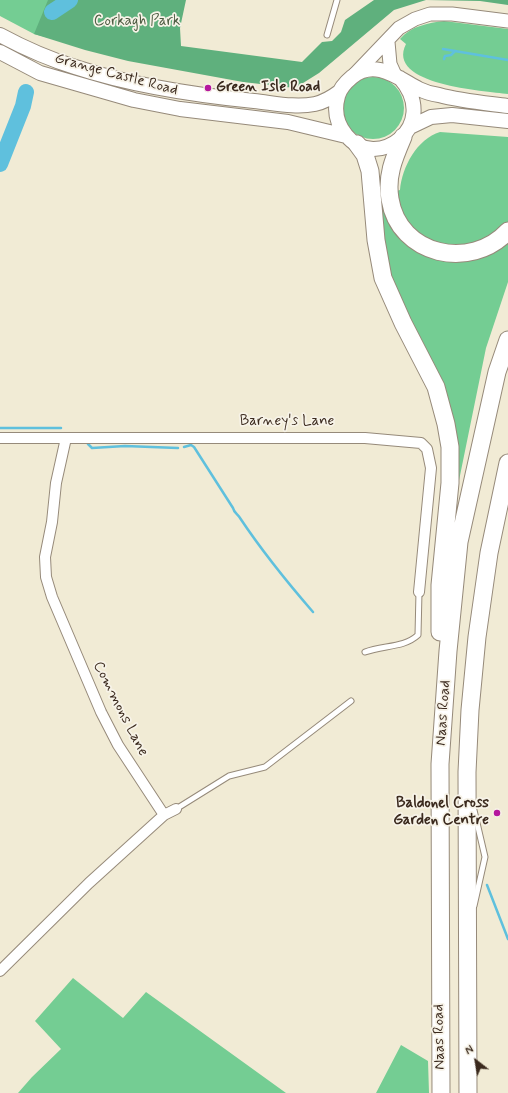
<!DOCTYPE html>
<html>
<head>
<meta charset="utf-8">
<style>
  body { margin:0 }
  #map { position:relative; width:508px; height:1093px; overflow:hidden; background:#f1ebd5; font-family:Mynerve,sans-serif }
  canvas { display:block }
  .north { position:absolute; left:456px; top:1041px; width:40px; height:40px; -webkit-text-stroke:3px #f7f3e8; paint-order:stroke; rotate:329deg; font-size:11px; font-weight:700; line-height:16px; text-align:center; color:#3b2a1e }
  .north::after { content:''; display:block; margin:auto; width:14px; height:18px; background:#3b2a1e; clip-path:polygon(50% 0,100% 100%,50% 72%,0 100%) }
</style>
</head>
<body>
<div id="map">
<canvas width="508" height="1093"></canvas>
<div class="north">N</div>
</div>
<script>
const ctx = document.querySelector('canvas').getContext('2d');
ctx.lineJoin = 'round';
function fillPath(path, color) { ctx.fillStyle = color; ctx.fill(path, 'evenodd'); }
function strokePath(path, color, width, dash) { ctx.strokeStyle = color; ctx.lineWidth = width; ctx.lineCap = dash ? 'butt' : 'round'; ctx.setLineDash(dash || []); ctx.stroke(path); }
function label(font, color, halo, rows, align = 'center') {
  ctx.font = font + ' Mynerve,sans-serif'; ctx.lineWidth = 3.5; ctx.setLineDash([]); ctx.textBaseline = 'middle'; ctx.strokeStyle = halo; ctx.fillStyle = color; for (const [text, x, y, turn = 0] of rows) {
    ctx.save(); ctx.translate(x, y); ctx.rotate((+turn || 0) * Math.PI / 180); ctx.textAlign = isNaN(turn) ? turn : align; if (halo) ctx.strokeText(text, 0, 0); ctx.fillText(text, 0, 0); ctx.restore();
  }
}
fillPath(new Path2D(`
  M0,0h168l-119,38 -15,-4 -34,-18z
  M444,21l64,8v65c-23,-3 -123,-9 -102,-50l-6,-5c11,-13 28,-16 44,-18z
  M342 108a31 31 0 1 1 62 0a31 31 0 1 1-62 0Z
  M440,132l68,5v85l-7,8 -32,19 -46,-9 -19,-21 -8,-28 4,-1c2,-23 17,-51 40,-58z
  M378,201h7l39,53 19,7 21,1 22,-6 22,-16v42l-22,66 -31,152 1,-48 -65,-167z
  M73,978l50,40 23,-26 140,101h-268l14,-16 29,-28 -26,-28z
  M401,1045l27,16 1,32h-53z`), '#74cd93');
fillPath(new Path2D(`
  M48,0h138l-6,28 1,18 121,16 20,-20 10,-1 9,-9 4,-12 29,-20h134v5l-28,-4 -54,-1 -32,10 -75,63 -24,15 -52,-6 -115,-21 -43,-11 -51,-16z`), '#5fb07d');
strokePath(new Path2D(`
  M443,49l65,11
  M444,59l1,-3 6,-1 4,-4
  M0,428h61
  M88,444l4,4 33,-2 53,2
  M184,447l7,-2 3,2 39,61c1,5 5,6 7,10 22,33 47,64 73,94
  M487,885l21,54`), '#5fc0dd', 2.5);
strokePath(new Path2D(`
  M52,12l18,-12
  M0,164l23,-58 3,-14`), '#5fc0dd', 16);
const service = new Path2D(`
  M327,35l10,-35
  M365,652c18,-7 39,-4 53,-17l1,-43
  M176,809l53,-33 36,-9 86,-66
  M474,906l11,-49 -11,-47`);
const minor = new Path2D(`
  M0,438h365l56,5 6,6 4,19 -12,124
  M164,815l12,-6
  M0,971l89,-88 75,-68 -46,-70 -17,-33 -49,-115 -6,-20 -1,-20 7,-35 4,-39 10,-45`);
const tertiary = new Path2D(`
  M388,42l2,22 5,11
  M355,74l44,-46 16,-9 15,-5h22l56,7`);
const secondary = new Path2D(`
  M0,35c24,13 49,24 75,32 58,19 119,28 179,34 20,2 41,7 61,3 9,-2 16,-6 24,-12
  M0,52l40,21 94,27 46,9 108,13 58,14
  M400,78c42,48 -24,95 -54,57 -10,-12 -12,-25 -8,-39 2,-8 8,-14 14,-19 23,-19 46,1 67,12 6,3 13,5 20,6 22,6 46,8 69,11
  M410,127l21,-10 21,-2 56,6`);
const trunk = new Path2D(`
  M403,137c-9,21 -17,39 -13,62 9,57 81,72 118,32
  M357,144l8,11 5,16 6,69 7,38 20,45 33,64 10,37 4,23v36l-10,102v47
  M441,1093l-1,-329 8,-113 11,-109 38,-170 11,-32
  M468,1093l-1,-321 3,-62 7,-73 12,-84 19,-90`);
strokePath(service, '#968a7a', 7);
strokePath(minor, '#968a7a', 12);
strokePath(tertiary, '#968a7a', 15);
strokePath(secondary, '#968a7a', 16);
strokePath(trunk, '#968a7a', 19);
strokePath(service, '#fff', 5);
strokePath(minor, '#fff', 10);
strokePath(tertiary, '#fff', 13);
strokePath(secondary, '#fff', 14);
strokePath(trunk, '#fff', 17);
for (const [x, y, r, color] of [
  [208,88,4,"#b5179e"],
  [497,813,4,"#b5179e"]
]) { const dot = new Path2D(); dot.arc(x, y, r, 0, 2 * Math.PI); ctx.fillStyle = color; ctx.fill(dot); strokePath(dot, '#f7f3e8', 1.5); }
label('15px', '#4c5b41', '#f7f3e8', [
  ["Corkagh Park",137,22]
]);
label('15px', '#3b2a1e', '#f7f3e8', [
  ["Grange Castle Road",116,75,15],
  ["Barney's Lane",287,422],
  ["Commons Lane",120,709,63],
  ["Naas Road",444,713,-86],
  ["Naas Road",440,1037,-91]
]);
label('bold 15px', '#3b2a1e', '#f7f3e8', [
  ["Green Isle Road",216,88],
  ["Baldonel Cross",489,804,"right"],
  ["Garden Centre",489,821,"right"]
], 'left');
</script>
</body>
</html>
